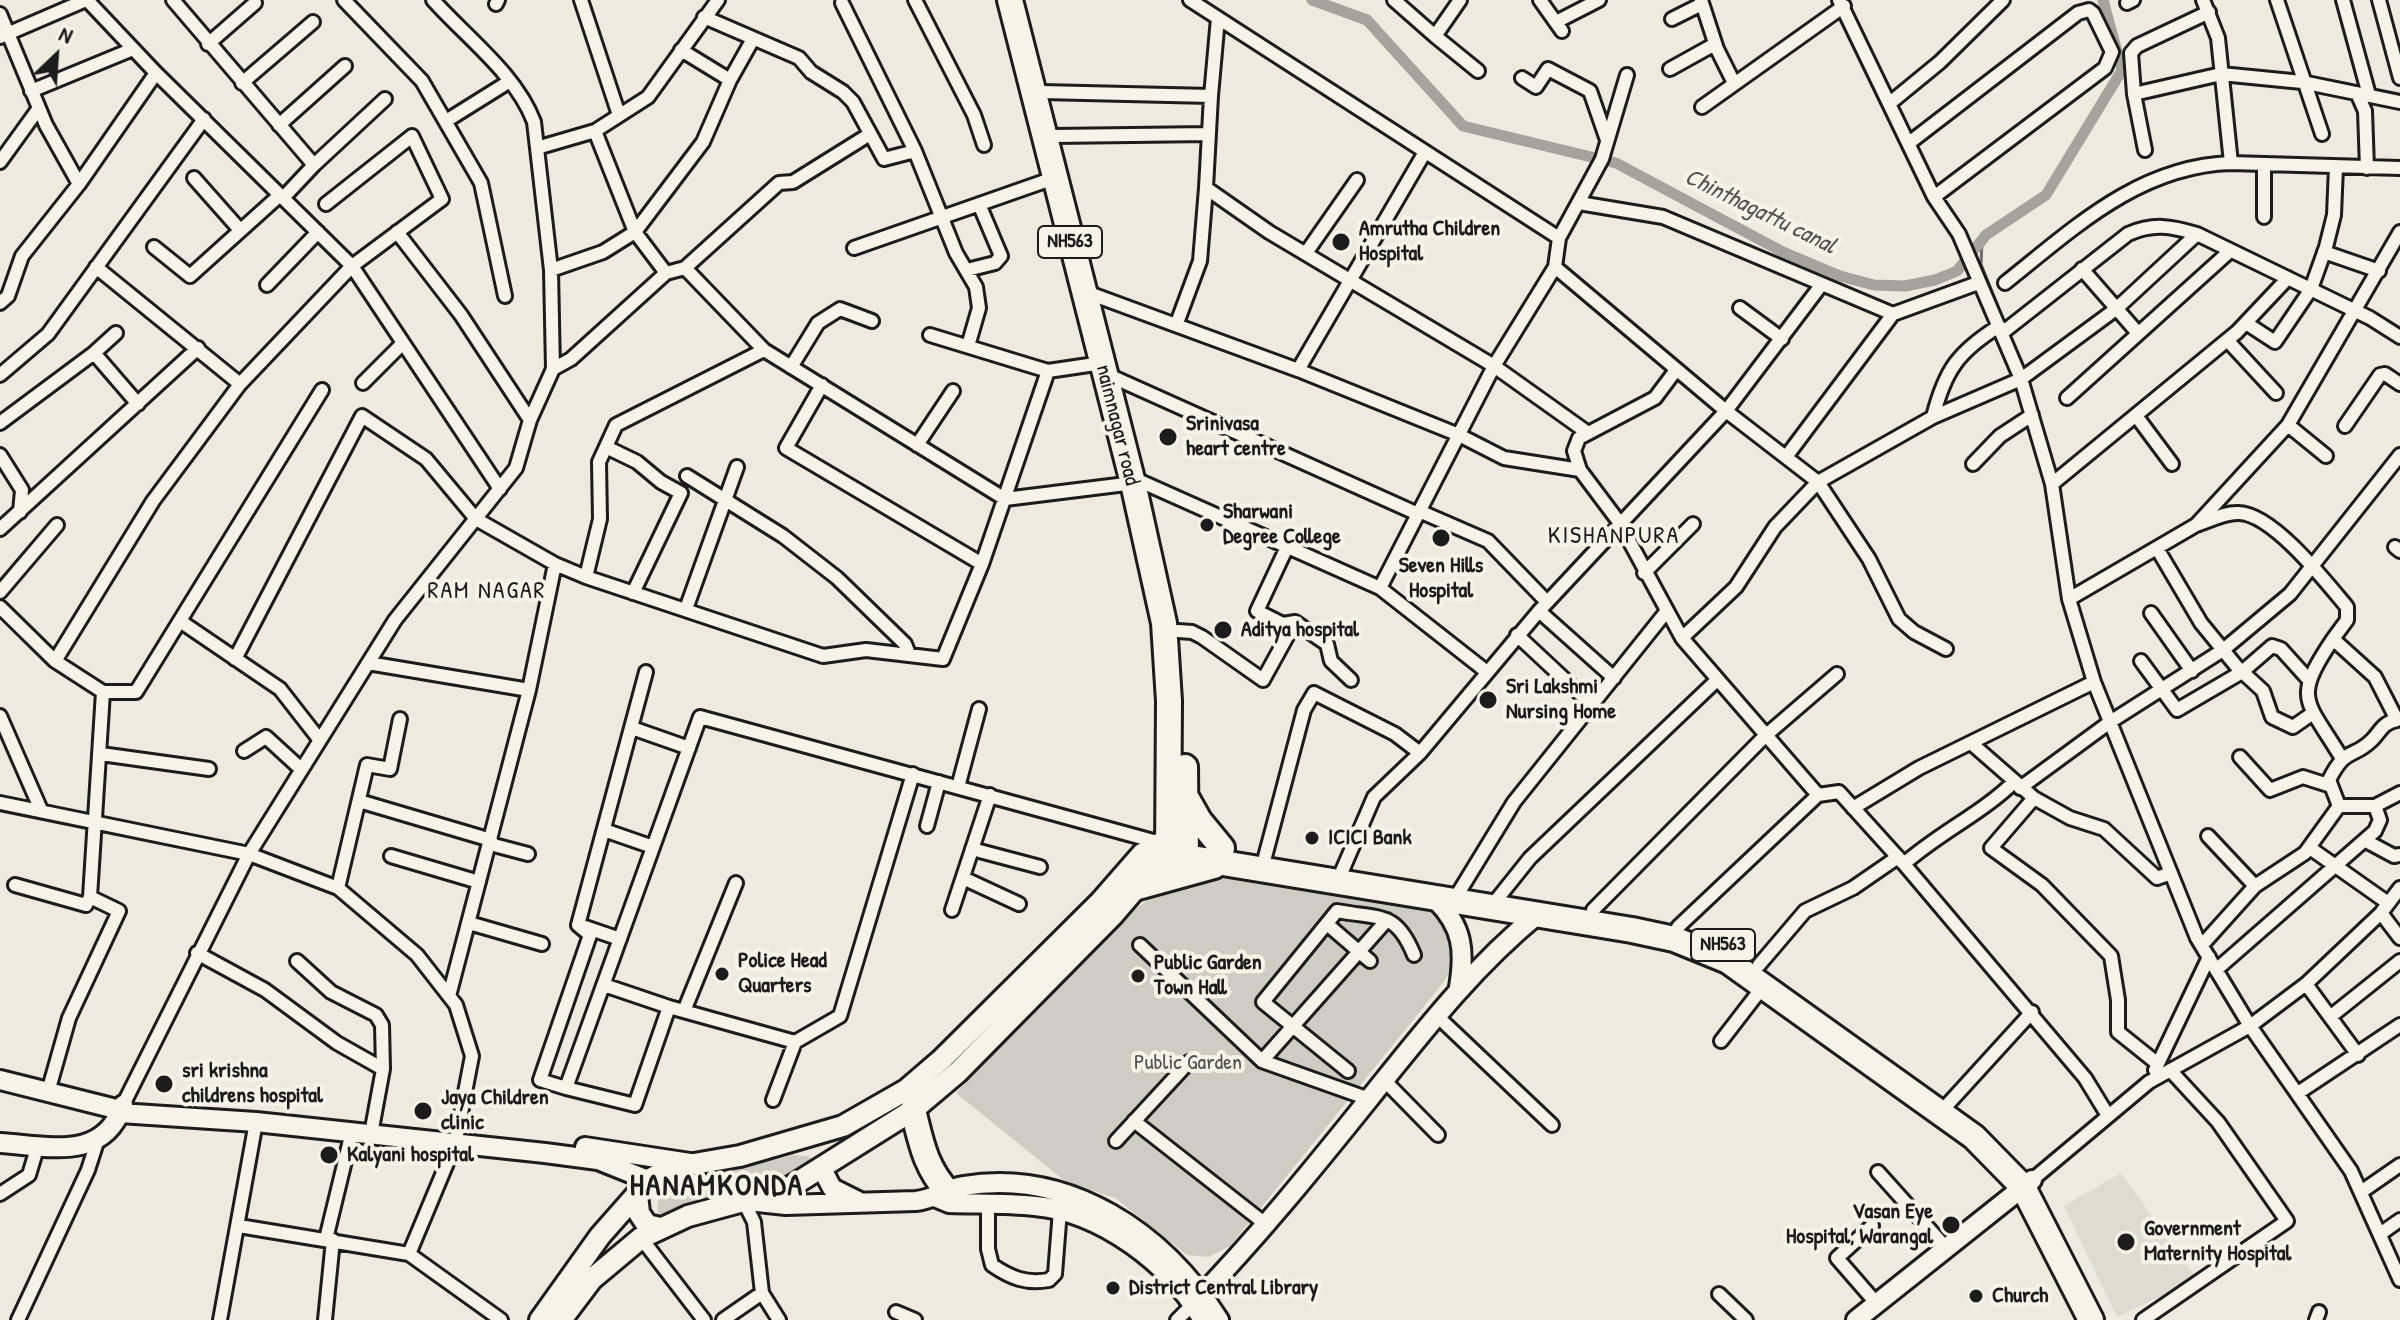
<!DOCTYPE html>
<html>
<head>
<meta charset="utf-8">
<style>
  body { margin:0 }
  #map { position:relative; width:2400px; height:1320px; overflow:hidden; background:#eeeae0; font-family:"Patrick Hand",sans-serif }
  canvas { display:block }
  .north { position:absolute; left:16px; top:16px; width:80px; height:80px; -webkit-text-stroke:6px #f7f3e8; paint-order:stroke; rotate:25deg; font-size:22px; font-weight:700; line-height:32px; text-align:center; color:#1c1c1c }
  .north::after { content:''; display:block; margin:auto; width:28px; height:36px; background:#1c1c1c; clip-path:polygon(50% 0,100% 100%,50% 72%,0 100%) }
</style>
</head>
<body>
<div id="map">
<canvas width="2400" height="1320"></canvas>
<div class="north">N</div>
</div>
<script>
const ctx = document.querySelector('canvas').getContext('2d');
ctx.lineJoin = 'round';
function fillPath(path, color) { ctx.fillStyle = color; ctx.fill(path, 'evenodd'); }
function strokePath(path, color, width, dash) { ctx.strokeStyle = color; ctx.lineWidth = width; ctx.lineCap = dash ? 'butt' : 'round'; ctx.setLineDash(dash || []); ctx.stroke(path); }
function label(font, color, halo, rows, align = 'center') {
  ctx.font = font + ' "Patrick Hand",sans-serif'; ctx.lineWidth = 8; ctx.setLineDash([]); ctx.textBaseline = 'middle'; ctx.strokeStyle = halo; ctx.fillStyle = color; for (const [text, x, y, turn = 0] of rows) {
    ctx.save(); ctx.translate(x, y); ctx.rotate((+turn || 0) * Math.PI / 180); ctx.textAlign = isNaN(turn) ? turn : align; if (halo) ctx.strokeText(text, 0, 0); ctx.fillText(text, 0, 0); ctx.restore();
  }
}
fillPath(new Path2D(`
  M2121,1173l76,106 -80,38 -53,-111z`), '#dedbd1');
fillPath(new Path2D(`
  M1219,878l206,30c29,14 36,50 18,75l-213,263 -22,11 -21,-2 -72,-57 -49,-16 -110,-89 167,-176 37,-25z
  M792,1155l16,1 8,7 -16,16 -139,44c-25,-61 100,-55 131,-68z`), '#cfccc3');
strokePath(new Path2D(`
  M1982,241l-1,23 23,58`), '#6f6d69', 3);
strokePath(new Path2D(`
  M1312,0l55,20 96,106 153,37 167,89 57,24 34,9 31,1 30,-6 22,-9 29,-36 60,-40 76,-125 -19,-70`), '#a6a39d', 11);
const street = new Path2D(`
  M87,0l69,73 196,193 148,223
  M173,0l141,165 71,-66
  M344,0l78,81 59,102 24,113
  M433,0c34,38 83,74 101,122l17,148 2,99 -23,51
  M581,0l38,115
  M915,0l59,115 10,30
  M1190,0l369,238 -4,29 171,144 92,71 51,77 30,60 15,13 32,17
  M1394,0l41,36
  M1460,0l-25,36 43,35
  M1540,0l22,31
  M1701,0l16,49 17,34
  M1839,0l95,197 25,37 62,145 31,105 17,115 25,83 103,256 53,88 101,145 49,109
  M2203,0l15,38 13,125 169,5
  M2277,0l45,134
  M2343,0l26,95
  M2379,0l21,78
  M842,3l73,148 41,102 20,34 3,21 -11,38
  M2127,3l6,-3
  M496,4l2,-4
  M0,14l46,111 33,59
  M704,17l95,41 12,14 32,20 10,10 31,57 31,-8
  M1672,19l30,-15
  M1556,22l43,-22
  M0,37l86,-37
  M208,44l47,-41
  M1670,69l45,-25
  M1522,78l14,9 12,-18 42,22 17,49
  M730,80l23,-41
  M242,83l71,-61
  M31,91l102,-42
  M1042,92l169,4 7,-78
  M2357,93l8,18 2,57
  M2134,94l87,-20 81,8 98,20
  M1211,96l-5,92 63,44 225,134 94,67
  M1890,103l50,-41 63,-62
  M1702,107l142,-101
  M446,121l64,-40
  M279,125l66,-59
  M595,131l40,101 31,41 19,-5 94,-85 14,-1 77,-48
  M1053,136l156,-2
  M1909,143l169,-130 11,-3 4,3 19,39 -7,16 -171,129
  M540,147l55,-16 53,-34 70,-97
  M2145,150l-11,-56 -3,-41 6,-7 72,-34
  M0,162l39,-54
  M194,178l46,52
  M283,198l31,-33
  M1579,203l84,14 230,97
  M2264,217v-52
  M1559,238l43,-79 25,-84
  M154,247l36,29 90,-81
  M854,248l200,-70
  M2324,252l55,19
  M1306,253l51,-73
  M96,267l144,117
  M685,268l79,82 241,149 137,-17 238,106
  M2082,269l55,63
  M551,270l52,-18 32,-20 68,-90 27,-62 -49,-30
  M967,270l28,-7 6,-7 -22,-52
  M2005,283c68,-54 133,-117 226,-120
  M267,285l51,-53
  M1094,295l204,75 161,65 45,23 76,12 39,52 63,116 136,157 21,-3 65,72 181,214 22,36
  M0,303l8,-7 14,-40 57,-72 77,-111
  M1740,308l42,31
  M1177,323l23,-62 6,-73
  M2246,323l29,19 36,-53 15,-42 8,-32 2,-48
  M2002,333l126,-99c25,-11 43,-8 69,0l173,84 30,19
  M930,335l118,36 54,-8
  M2228,341l48,52
  M94,353l44,51
  M791,367l27,-44 22,-14 32,12
  M553,369l18,-10 95,-86
  M1298,370l127,-218
  M0,375l48,-41 156,-215
  M1115,378l303,136
  M363,383l40,-40
  M822,385l-36,63 196,116
  M2067,398l163,-147
  M1933,417c12,-47 25,-65 66,-91
  M2137,417l35,47
  M0,423l94,-70 22,-20
  M2288,425l38,31
  M2345,426l35,-51 5,-1 15,10
  M917,445l36,-54
  M606,447l31,15 24,20 20,11 -48,100
  M0,455l22,35 -2,22
  M1786,457l107,-143 85,-31
  M1973,464l27,-28 32,-21
  M1580,470l-6,-19 5,-13 76,-40 21,-28
  M687,476l96,60 54,42 68,66 4,10
  M2052,484l185,-152 51,-54
  M1419,511l69,30 59,61
  M2196,525c13,-4 29,-13 43,-12 34,1 87,69 108,94v13l-14,19 42,38 22,43c-15,3 -16,11 -25,20 -19,19 -26,6 -43,40l10,26h36l5,14 -5,11 -159,139
  M0,529l198,-181
  M1287,547l-30,64 26,13 12,-2 32,22 4,17 20,19
  M2395,547l5,4
  M2158,550l43,73 36,44 26,24 9,26 21,10 20,-14
  M1644,573l49,-49
  M586,577l14,-58 -1,-57 17,-37 148,-75
  M0,592l57,-67
  M2069,599l127,-74 92,-100 112,-193
  M0,607l55,54 48,31h33l186,-302
  M686,609l51,-142
  M1539,611l75,67
  M2151,613l41,58
  M180,621l100,68 39,50
  M1178,631l14,1 10,5 61,43 32,-58
  M1517,635l75,70
  M1682,638l54,-51 39,-60 43,-45 115,-65 88,-38 95,-70 81,-75
  M2333,639c-41,61 -27,60 8,118
  M235,659l127,-243 64,43 50,60 79,45 31,13 237,79 43,-6 77,9 39,-95 66,-193
  M55,661l98,-160 87,-117 112,-118 90,-67 -30,-63 -86,68
  M2141,661l36,49 65,-38 30,-26 9,3 27,30
  M368,663l161,27
  M1487,672l-107,-84 114,-222 61,-99
  M0,716l41,94
  M632,728l57,20
  M1971,743l63,55 36,20 34,11 53,49 14,-5
  M244,751l22,-14 35,32
  M101,754l108,15
  M2240,757l30,33 33,-13 25,8
  M958,787l21,-78
  M2020,788l90,-66 113,-72 67,-56 110,-139
  M2034,798l-43,50 51,37 69,71 7,44v32l40,32
  M359,801l132,39
  M0,803l249,51 89,34 79,67 39,50 16,51 -15,78
  M2375,806l25,-13
  M1853,808l66,-40 175,-86
  M927,826l12,-44
  M604,830l49,17
  M2208,836l47,50
  M2366,841l28,15 6,-1
  M490,844l38,10
  M2310,848l78,55
  M972,849l68,18
  M391,856l88,26
  M1265,857l39,-147 10,-17 81,41 25,19
  M1904,864c35,-31 77,-50 110,-82
  M1342,871l32,-74 46,-44 119,-142 187,-200 96,-127
  M963,878l56,26
  M15,885l71,20 4,-8 13,-205
  M338,888l29,-123 23,4 10,-50
  M1459,892l55,-90 152,-190
  M1498,898l32,-40 187,-178
  M952,910l38,-115
  M1593,910l172,-174 72,-62
  M2381,913l19,25
  M469,923l73,21
  M1327,924l43,37
  M585,927l35,12
  M1678,927l140,-132
  M1140,945l122,116 107,38
  M2202,945l53,-59 50,-33 34,-47
  M197,953l68,37 72,53 46,26 -12,65
  M297,961l34,31 45,23 6,10 1,44
  M1759,965l46,-54 48,-23 45,-31
  M2306,984l52,71
  M604,985l65,22 126,35
  M449,996l80,-306 26,-126
  M669,1007l-34,98 -69,-17 134,-371 457,125
  M684,1011l52,-128
  M1436,1015l116,110
  M2330,1017l70,-56
  M1721,1041l44,-57
  M1262,1061l125,-141
  M2155,1070l54,-113
  M1348,1071l-85,-69 74,-91c43,8 59,0 77,44
  M1384,1080l54,55
  M566,1088l-26,-8 50,-145 -12,-10 68,-253
  M48,1092l21,-74 50,-107 -29,-14
  M2298,1093l102,-68
  M773,1100l22,-58 45,-26 73,-242
  M1949,1103l83,-91
  M123,1105l126,-251 146,-234 121,-152 14,-48 -69,-105 -64,-83
  M1134,1121l134,105
  M1116,1141l73,-79
  M1878,1172l69,77
  M2032,1180l117,-98 101,-56 56,-42 75,-71 19,-25
  M2361,1192l39,-27
  M0,1194l29,-19 9,-30
  M988,1204v45l4,16c19,13 34,19 57,15l6,-6 5,-64
  M239,1226l170,28 46,-110
  M1872,1226l-35,32 40,46
  M2380,1234l20,-14
  M641,1238l63,82
  M326,1239l26,-107
  M409,1254l92,66
  M762,1293l17,27
  M1719,1294l27,26
  M896,1312l19,8
  M18,1320l70,-150 9,-28
  M220,1320l36,-198
  M325,1320l8,-80
  M723,1320l39,-27 -8,-71 -10,-20
  M1177,1320l16,-16
  M2143,1320l144,-99 -69,-99 -48,-52
  M2316,1320l3,-8`);
const secondary = new Path2D(`
  M1436,900c27,27 29,51 23,87
  M0,1080l112,28 8,5 136,9 289,31 53,7 50,20
  M0,1143c49,3 103,19 123,-38
  M585,1147l105,16
  M821,1167l11,21 26,13
  M937,1198l12,5c29,1 58,0 86,3 67,6 134,58 168,114
  M748,1201l38,4 130,-4c18,-2 30,-12 47,-15 107,-18 201,47 256,134
  M1193,1304c63,-65 119,-134 176,-205 53,-66 103,-131 169,-185
  M1856,1320l176,-140`);
const primary = new Path2D(`
  M660,1228l-13,-3 -8,-12 -2,-19 11,-14 23,-12 69,-12 103,-30 63,-36 36,-31 158,-157 42,-48 26,-15
  M540,1320l60,-84 37,-42
  M561,1320l31,-41 49,-41 47,-22 99,-27 126,-79 45,-38 155,-157 42,-49 13,-9`);
const highway = new Path2D(`
  M1010,0l123,483 31,140 5,78 -1,156h18l446,73 42,9 54,22 246,176 49,50 68,133
  M1185,767l1,90
  M1186,797l13,23 23,28
  M1138,887l76,-21
  M913,1110c8,32 12,57 35,82`);
strokePath(street, '#1c1c1c', 18);
strokePath(secondary, '#1c1c1c', 24);
strokePath(primary, '#1c1c1c', 26);
strokePath(highway, '#1c1c1c', 30);
strokePath(street, '#f7f3e8', 12);
strokePath(secondary, '#f7f3e8', 18);
strokePath(primary, '#f7f3e8', 20);
strokePath(highway, '#f7f3e8', 24);
for (const [x, y, r, color] of [
  [1341,242,10,"#1c1c1c"],
  [1168,437,10,"#1c1c1c"],
  [1207,525,8,"#1c1c1c"],
  [1441,538,10,"#1c1c1c"],
  [1223,630,10,"#1c1c1c"],
  [1488,700,10,"#1c1c1c"],
  [1312,838,8,"#1c1c1c"],
  [722,974,8,"#1c1c1c"],
  [1138,976,8,"#1c1c1c"],
  [164,1084,10,"#1c1c1c"],
  [423,1111,10,"#1c1c1c"],
  [329,1155,10,"#1c1c1c"],
  [1951,1225,10,"#1c1c1c"],
  [2126,1242,10,"#1c1c1c"],
  [1113,1288,8,"#1c1c1c"],
  [1976,1296,8,"#1c1c1c"]
]) { const dot = new Path2D(); dot.arc(x, y, r, 0, 2 * Math.PI); ctx.fillStyle = color; ctx.fill(dot); strokePath(dot, '#f7f3e8', 3); }
for (const [x, y, w] of [
  [1070,242,64],
  [1723,945,64]
]) { const box = new Path2D(); box.roundRect(x - w / 2, y - 16, w, 32, 6); ctx.fillStyle = '#f7f3e8'; ctx.fill(box); strokePath(box, '#1c1c1c', 2); }
label('bold 20px', '#1c1c1c', null, [
  ["NH563",1070,242],
  ["NH563",1723,945]
]);
label('bold 22px', '#1c1c1c', '#f7f3e8', [
  ["Amrutha Children",1359,229],
  ["Hospital",1359,254],
  ["Srinivasa",1186,424],
  ["heart centre",1186,449],
  ["Sharwani",1223,512],
  ["Degree College",1223,537],
  ["Seven Hills",1441,566,"center"],
  ["Hospital",1441,591,"center"],
  ["Aditya hospital",1241,630],
  ["Sri Lakshmi",1506,687],
  ["Nursing Home",1506,712],
  ["ICICI Bank",1328,838],
  ["Police Head",738,961],
  ["Quarters",738,986],
  ["Public Garden",1154,963],
  ["Town Hall",1154,988],
  ["sri krishna",182,1071],
  ["childrens hospital",182,1096],
  ["Jaya Children",441,1098],
  ["clinic",441,1123],
  ["Kalyani hospital",347,1155],
  ["Vasan Eye",1933,1212,"right"],
  ["Hospital, Warangal",1933,1237,"right"],
  ["Government",2144,1229],
  ["Maternity Hospital",2144,1254],
  ["District Central Library",1129,1288],
  ["Church",1992,1296]
], 'left');
label('22px', '#1c1c1c', '#f7f3e8', [
  ["naimnagar road",1117,425,76]
]);
label('22px', '#52514e', '#f7f3e8', [
  ["Public Garden",1188,1063]
]);
label('italic 24px', '#535250', '#f7f3e8', [
  ["Chinthagattu canal",1760,212,26]
]);
ctx.letterSpacing = '2px';
label('24px', '#1c1c1c', '#f7f3e8', [
  ["KISHANPURA",1614,537],
  ["RAM NAGAR",487,592]
]);
ctx.letterSpacing = '0px';
ctx.letterSpacing = '2px';
label('bold 30px', '#1c1c1c', '#f7f3e8', [
  ["HANAMKONDA",717,1187]
]);
ctx.letterSpacing = '0px';
</script>
</body>
</html>
